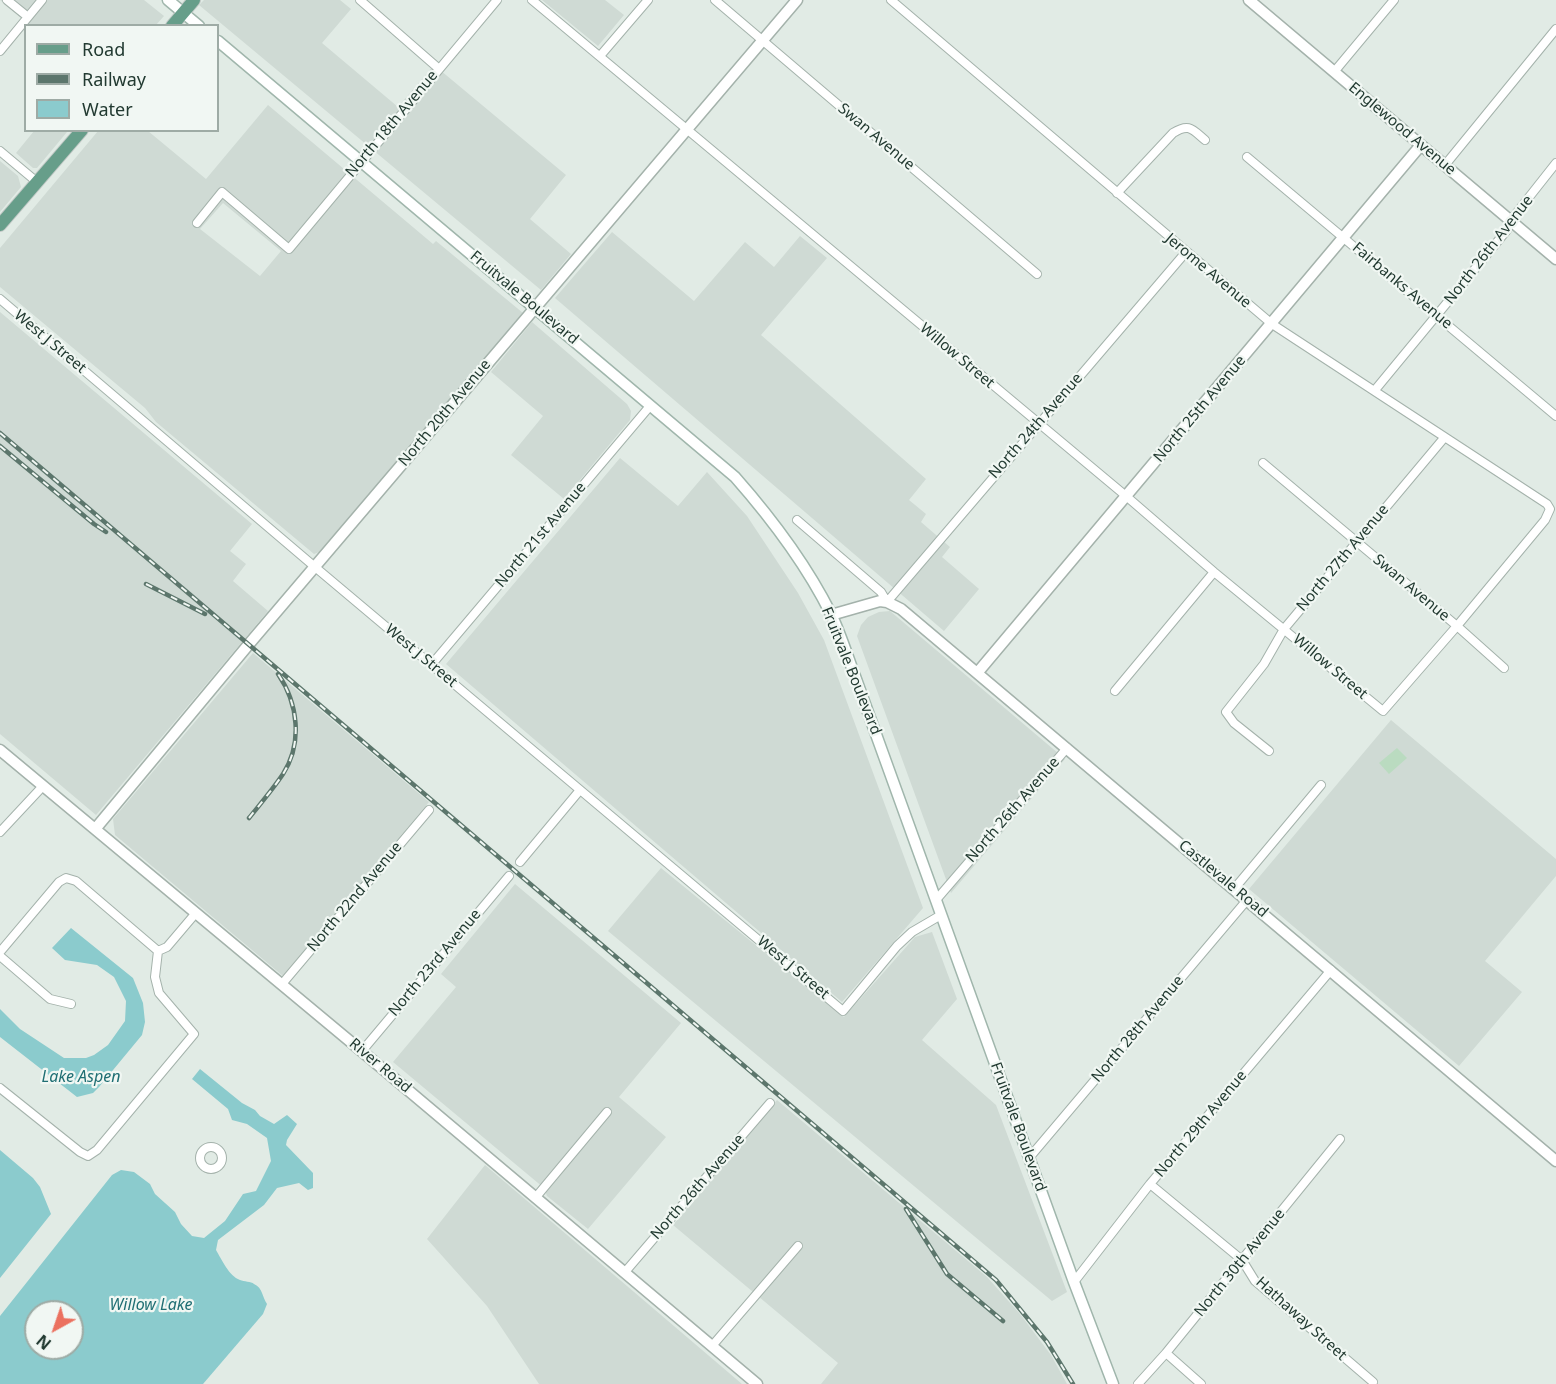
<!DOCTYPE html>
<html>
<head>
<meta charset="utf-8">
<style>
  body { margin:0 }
  #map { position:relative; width:1556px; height:1384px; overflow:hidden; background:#e1ebe5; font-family:"Noto Sans",sans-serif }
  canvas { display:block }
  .legend { position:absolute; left:24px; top:24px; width:195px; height:108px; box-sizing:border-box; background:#f1f7f3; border:2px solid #9eaba5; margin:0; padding:8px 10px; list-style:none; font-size:18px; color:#223a31 }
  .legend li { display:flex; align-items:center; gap:12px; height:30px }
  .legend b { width:30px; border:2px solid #9eaba5 }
  .north { position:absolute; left:24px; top:1300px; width:60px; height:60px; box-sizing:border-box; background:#f1f7f3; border:2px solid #9eaba5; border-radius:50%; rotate:220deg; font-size:16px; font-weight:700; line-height:24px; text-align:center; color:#223a31 }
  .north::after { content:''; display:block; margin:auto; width:21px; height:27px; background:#eb715f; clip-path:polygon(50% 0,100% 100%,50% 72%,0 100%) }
</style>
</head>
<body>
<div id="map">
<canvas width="1556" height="1384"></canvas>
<ul class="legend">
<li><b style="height:8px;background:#679e8a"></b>Road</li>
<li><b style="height:8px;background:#5c766c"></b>Railway</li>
<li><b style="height:16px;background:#8bcbcd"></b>Water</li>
</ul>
<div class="north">N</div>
</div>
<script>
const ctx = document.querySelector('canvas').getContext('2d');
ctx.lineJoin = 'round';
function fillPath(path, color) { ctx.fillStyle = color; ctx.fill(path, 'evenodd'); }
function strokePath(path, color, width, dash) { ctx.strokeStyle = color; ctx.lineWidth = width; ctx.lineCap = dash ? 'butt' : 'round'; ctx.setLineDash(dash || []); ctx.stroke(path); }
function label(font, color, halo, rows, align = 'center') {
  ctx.font = font + ' "Noto Sans",sans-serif'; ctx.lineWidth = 4.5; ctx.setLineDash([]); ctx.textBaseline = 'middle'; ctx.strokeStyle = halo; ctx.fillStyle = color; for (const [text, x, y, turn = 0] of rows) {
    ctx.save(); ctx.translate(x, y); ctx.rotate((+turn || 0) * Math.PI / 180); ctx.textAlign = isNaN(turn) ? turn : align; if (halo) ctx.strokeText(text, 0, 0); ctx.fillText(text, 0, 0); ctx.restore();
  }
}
fillPath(new Path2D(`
  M0,0h144l20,16 -8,9h-126z
  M204,0h136l11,9 -29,34 76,64 36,-42 132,110 -36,44 41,35 -30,36 -342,-285z
  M542,0h63l19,15 -26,31z
  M268,105l165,139 3,-3 87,72 -201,238 -8,3 -158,-132 -11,-14 -145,-121v-39l98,-117h50l58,48zM223,203l58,48 -21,25 -60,-47z
  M66,131l1,1 -30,36h-4l-17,-15 18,-22z
  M0,161l18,15 3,11 -21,25z
  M612,232l82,69 51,-59 29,25 26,-31 27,22 -66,77 165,144 -17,21 17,14 -5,8 29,25 -8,10 37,32 -35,42 -389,-333z
  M0,312l252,212 -22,27 16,13 -13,17 35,30 -172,204 -96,-81z
  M532,322l95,82 4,7 -1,9 -66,79 -53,-44 32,-39 -52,-44z
  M620,458l58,48 29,-34 40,44 51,77 26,47 99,268 -81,94 -396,-338z
  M890,611l175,148 -114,134 -94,-257 4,-11 7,-8 11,-5z
  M253,653l176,149 -146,174 -168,-141 -2,-16z
  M1391,720l165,139v17l-71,85 37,31 -63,74 -210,-177z
  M661,868l183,149 71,-80 17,-5 25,67 -35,41 74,65 71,187 -15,9 -444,-370z
  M515,884l166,139 -62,74 47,40 -78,92 -41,-33 -3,-8 -151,-126 63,-75 -15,-13z
  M777,1100l210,177 33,37 31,41 16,29h-246l17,-21 -165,-138z
  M485,1165l257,219h-203l-52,-78 -60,-67z`), '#cfdad4');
fillPath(new Path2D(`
  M1397,748l10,10 -18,16 -10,-11z`), '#badbc0');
fillPath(new Path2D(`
  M71,928l62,50 10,25 2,19 -3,13 -43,52 -6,6 -16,4 -77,-60v-28l20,20 44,29h22l8,-3 14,-10 17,-24 1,-20 -12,-24 -17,-12 -32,-5 -13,-12z
  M200,1069l42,34 13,7 5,6 14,8 13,-9 10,9 -10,16 -1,5 27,28v15l-5,2 -9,-7 -22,5 -13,17 -46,35 -2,10c6,10 13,26 24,30 4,2 11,1 14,4 9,4 8,13 13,20l-4,10 -60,70h-203v-68l112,-141 9,-5 13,2 16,12 5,10 20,18 6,12 11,12 12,2 21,-17 18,-27 13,-3 15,-30 -4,-23 -20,-14 -15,-4 -4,-11 -36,-30zM36,1312h36v36h-36z
  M0,1150l33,28 7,9 11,27 -51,64z`), '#8bcbcd');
const minor = new Path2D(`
  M7,0l21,17
  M360,0l78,68
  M532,0l594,496 88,76 169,139 74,-85 88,-106 5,-11 -3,-5 -275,-180 -381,-324
  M715,0l322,274
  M0,51l42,-51
  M600,56l48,-56
  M1334,72l60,-72
  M0,151l37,31
  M1247,157l309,259
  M1445,165l111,-136
  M1117,193l56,-60c16,-10 19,-4 32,7
  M197,223l25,-31 67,57 208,-249
  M0,299l315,268 528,444 54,-65 15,-14 29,-17
  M1375,390l132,-160 4,-10 45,-57
  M1263,463l194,163 47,42
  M797,520l84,72 6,10 299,-350
  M432,664l218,-258
  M1115,691l99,-119
  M1269,751l-35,-28 -8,-11 38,-48 20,-35 160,-191
  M0,832l43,-46
  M520,862l60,-72
  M1234,889l87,-104
  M936,900l131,-152
  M158,951l9,-4 28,-33
  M0,952l59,-70 7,-4 10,3 82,70 -3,26 4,16 35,41 -97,116 -9,6 -8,-4 -80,-64
  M0,956l50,43 21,5
  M282,984l147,-174
  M362,1051l147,-175
  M200 1158a11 11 0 1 1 22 0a11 11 0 1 1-22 0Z
  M1029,1158l218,-258
  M1150,1184l92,76 13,21 118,101
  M536,1197l71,-85
  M625,1272l145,-169
  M1074,1282l76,-98 181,-214
  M712,1346l86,-100
  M1166,1353l35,31
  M1138,1384l28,-31 174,-214`);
const tertiary = new Path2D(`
  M1249,0l307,259
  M831,615l49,-14 7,1 14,7 655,552
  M978,672l443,-527
  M0,750l352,293 405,341
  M96,828l153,-184 548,-644`);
const secondary = new Path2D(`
  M168,0l31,26
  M218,41l517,436c37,42 71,87 96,137 10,21 17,44 25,65l218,603 39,102`);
const primary = new Path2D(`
  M172,26l22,-26
  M0,225l82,-95`);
strokePath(minor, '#a4b2ab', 10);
strokePath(tertiary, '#a4b2ab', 13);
strokePath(secondary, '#a0b6ac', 13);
strokePath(primary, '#c1c8c5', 14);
strokePath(minor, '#fff', 8);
strokePath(tertiary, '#fff', 10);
strokePath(secondary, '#fff', 10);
strokePath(primary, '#679e8a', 12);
const rail = new Path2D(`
  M0,433l996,847 51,62 26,42
  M0,446l94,78 12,8
  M146,584l59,30
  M249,818c12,-15 24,-29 34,-44 20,-31 15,-71 -5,-100
  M906,1209l41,65 56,47`);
strokePath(rail, '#5c766c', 4.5);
strokePath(rail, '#f1f7f3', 2, [7]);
label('15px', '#223a31', '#f1f7f3', [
  ["North 18th Avenue",392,124,-50],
  ["Englewood Avenue",1402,129,40],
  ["Swan Avenue",876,137,40],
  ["North 26th Avenue",1489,250,-52],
  ["Jerome Avenue",1208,271,40],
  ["Fairbanks Avenue",1402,286,40],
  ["Fruitvale Boulevard",524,298,40],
  ["West J Street",50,342,40],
  ["Willow Street",957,356,40],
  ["North 25th Avenue",1200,409,-50],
  ["North 20th Avenue",445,413,-50],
  ["North 24th Avenue",1036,426,-49],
  ["North 21st Avenue",541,535,-50],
  ["North 27th Avenue",1343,558,-50],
  ["Swan Avenue",1411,588,40],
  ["West J Street",421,656,40],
  ["Willow Street",1330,667,40],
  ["Fruitvale Boulevard",851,671,68],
  ["North 26th Avenue",1013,810,-49],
  ["Castlevale Road",1223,879,40],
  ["North 22nd Avenue",355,897,-50],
  ["North 23rd Avenue",435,963,-50],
  ["West J Street",793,968,40],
  ["North 28th Avenue",1138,1029,-50],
  ["River Road",380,1066,40],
  ["North 29th Avenue",1201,1124,-50],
  ["Fruitvale Boulevard",1018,1127,70],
  ["North 26th Avenue",698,1187,-49],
  ["North 30th Avenue",1240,1263,-51],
  ["Hathaway Street",1301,1319,42]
]);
label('italic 16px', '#1f6e73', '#f1f7f3', [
  ["Lake Aspen",81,1077],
  ["Willow Lake",151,1305]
]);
</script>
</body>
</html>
